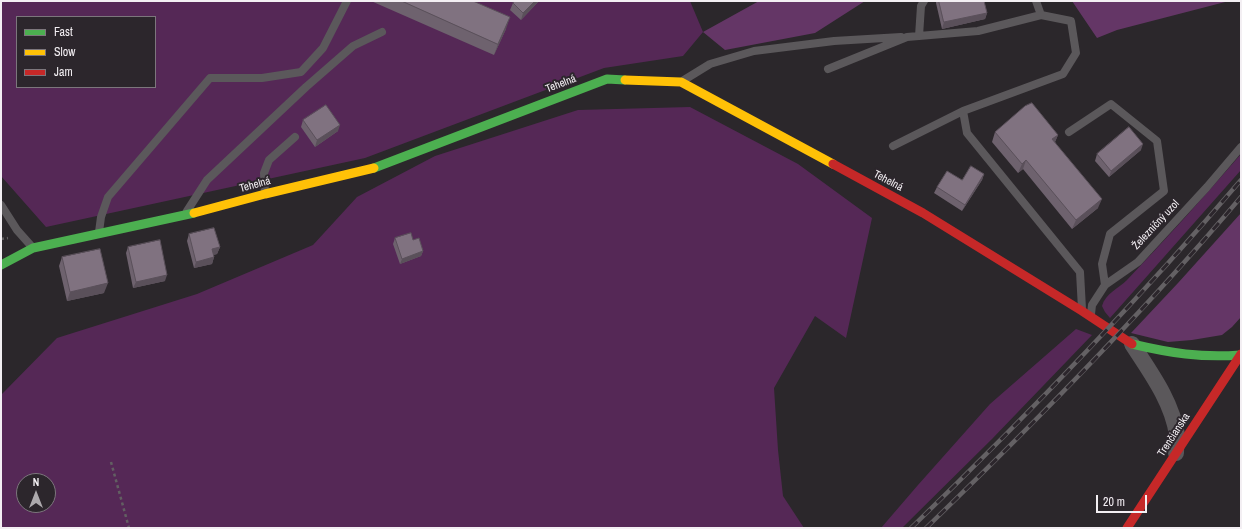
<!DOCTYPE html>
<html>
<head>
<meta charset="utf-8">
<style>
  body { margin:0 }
  #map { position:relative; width:1242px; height:529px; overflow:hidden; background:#2b272b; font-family:"Archivo Narrow",sans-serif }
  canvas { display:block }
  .frame { position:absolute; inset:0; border:2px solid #f3eff3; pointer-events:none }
  .legend { position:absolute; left:16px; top:16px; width:140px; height:72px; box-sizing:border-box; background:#2c262c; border:1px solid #7c767c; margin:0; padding:5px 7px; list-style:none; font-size:12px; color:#f3eff3 }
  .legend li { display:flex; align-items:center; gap:8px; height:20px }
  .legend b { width:20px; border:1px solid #7c767c }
  .north { position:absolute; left:16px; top:473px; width:40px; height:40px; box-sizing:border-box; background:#2c262c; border:1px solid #7c767c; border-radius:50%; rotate:0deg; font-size:11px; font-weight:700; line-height:16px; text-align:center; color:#f3eff3 }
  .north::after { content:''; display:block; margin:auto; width:14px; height:18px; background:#ada9ad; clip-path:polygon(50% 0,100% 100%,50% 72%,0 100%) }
  .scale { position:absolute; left:1096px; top:495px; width:51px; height:18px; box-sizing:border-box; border:2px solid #f3eff3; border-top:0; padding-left:5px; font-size:12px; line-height:14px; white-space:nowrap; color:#f3eff3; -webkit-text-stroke:3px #2c262c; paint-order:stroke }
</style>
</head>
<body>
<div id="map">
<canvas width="1242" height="529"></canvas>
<div class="frame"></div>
<ul class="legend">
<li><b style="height:5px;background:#4caf50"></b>Fast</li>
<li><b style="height:5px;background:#ffc107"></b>Slow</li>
<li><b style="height:5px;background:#c62828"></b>Jam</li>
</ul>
<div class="north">N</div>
<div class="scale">20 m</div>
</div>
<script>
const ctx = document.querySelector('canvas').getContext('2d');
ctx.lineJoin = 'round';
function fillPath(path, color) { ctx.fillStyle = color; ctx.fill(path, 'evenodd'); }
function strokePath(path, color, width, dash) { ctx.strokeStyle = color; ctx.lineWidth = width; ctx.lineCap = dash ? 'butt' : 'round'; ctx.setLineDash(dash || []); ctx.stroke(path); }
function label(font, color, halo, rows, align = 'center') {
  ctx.font = font + ' "Archivo Narrow",sans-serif'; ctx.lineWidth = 4; ctx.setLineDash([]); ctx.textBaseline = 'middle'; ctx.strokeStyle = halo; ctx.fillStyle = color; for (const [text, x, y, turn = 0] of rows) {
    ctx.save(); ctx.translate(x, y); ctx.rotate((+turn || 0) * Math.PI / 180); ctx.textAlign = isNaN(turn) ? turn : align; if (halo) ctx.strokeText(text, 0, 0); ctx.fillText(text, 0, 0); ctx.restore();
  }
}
fillPath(new Path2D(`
  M1,1h689l13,31 -20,24 -79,12 -239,90 -319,69 -45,-51zM17,17h138v70h-138z
  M690,107l108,57 74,54 -26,120 -31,-22 -41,72 4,62 5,46 21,32h-803v-133l56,-57 140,-44 116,-49 44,-48 78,-41 143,-46zM24,481h24v24h-24z
  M1241,154v16l-131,148 -5,-6 -3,-6c3,-12 17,-18 25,-26 39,-41 77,-83 114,-126z
  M1076,329l16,6 -100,104 -90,89h-21l37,-43 72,-81z`), '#552856');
fillPath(new Path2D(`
  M759,1h106l-50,32 -90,17 -22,-18z
  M1072,1h157l-112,29 -20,8z
  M1241,213v104l-9,10 -10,8 -30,5 -24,2 -37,-9 47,-50z`), '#643666');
strokePath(new Path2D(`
  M1,239l7,-1
  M111,462l18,66`), '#625f62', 2.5, [3, 3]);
strokePath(new Path2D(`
  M1036,1l5,14
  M919,36l2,-30 3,-5
  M828,69l79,-32 71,-6 63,-16 30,6 5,32 -13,21 -100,37 4,22 113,139 2,37
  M684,80l26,-16 44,-13 80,-10 67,-4
  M1069,132l42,-28 46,37 7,50 -54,43 -8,30 3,21
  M893,146l70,-35
  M265,194l-1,-21 5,-13 26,-23
  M1,205l16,25 16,18
  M187,211l20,-31 99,-93 47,-41 29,-14
  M99,232l2,-15 7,-20 102,-119h52l39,-6 22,-24 24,-47
  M1091,314l1,-9 13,-20 33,-23 69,-75 34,-40`), '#5b585b', 8);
strokePath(new Path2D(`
  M1132,344c18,28 40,57 45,91 0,6 -1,12 -1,18`), '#5b585b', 16);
strokePath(new Path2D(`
  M374,168l233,-89 18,1
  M1,265l32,-17 161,-35
  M1132,344c38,9 69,14 108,11`), '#4caf50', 9);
strokePath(new Path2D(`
  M625,80l56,2 152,82
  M194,213l71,-19 109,-26`), '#ffc107', 9);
strokePath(new Path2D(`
  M833,164l90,49 159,98 50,33
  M1127,528l114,-174`), '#c62828', 9);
const rail = new Path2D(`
  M911,528c115,-111 226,-226 330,-348
  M926,528c110,-106 217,-215 315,-331`);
strokePath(rail, '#646164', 4.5);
strokePath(rail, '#2c262c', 3, [9]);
fillPath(new Path2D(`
  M371,1h102l33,28 -12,26z
  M539,1l-18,19 -11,-10 3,-7z
  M936,1h48l3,12 -2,6 -43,10 -6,-26z
  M303,120l35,11 -23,16 -14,-20z
  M995,132l63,3 -3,7 43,66 -26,21 -49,-60 -5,4 -26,-31z
  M1141,150l-32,27 -14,-16 2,-7z
  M984,174l-2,6 -20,31 -28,-18 3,-6z
  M189,234l31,13 -3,7 -4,1 1,2 -2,7 -18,4 -7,-27z
  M395,238l18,2 10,11 -2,5 -21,8 -7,-20z
  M128,247l37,34 -32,7 -7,-35z
  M62,257l42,36 -37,8 -8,-35z`), '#6e626e');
fillPath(new Path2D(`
  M535,1h4l-18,19 2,-7z
  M987,13l-2,6 -43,10 2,-7z
  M510,17l-4,12 -12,26 4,-11z
  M340,125l-2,6 -23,16 2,-7z
  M1058,135l-4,9 -2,-5z
  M1143,144l-2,6 -32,27 2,-6z
  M1026,160l-3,9 -5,4 4,-9z
  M984,174l-2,6 -20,31 3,-6z
  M1102,199l-4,9 -26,21 4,-9z
  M220,247l-3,7 -7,2 2,-7z
  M423,251l-2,5 -21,8 2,-5z
  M214,257l-2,7 -18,4 2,-6z
  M167,275l-2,6 -32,7 3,-6z
  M108,283l-4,10 -37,8 3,-9z`), '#5a505a');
const building = new Path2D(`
  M402,1h71l37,16 -12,27z
  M515,1h20l-12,12 -10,-10z
  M939,1h45l3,12 -43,9z
  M1032,103l26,32 -6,4 50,60 -26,21 -50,-60 -4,4 -27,-32 30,-26z
  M326,105l14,20 -23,15 -14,-20z
  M1129,127l14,17 -32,27 -14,-17z
  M971,166l13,8 -19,31 -28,-18 10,-16 15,9z
  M214,228l6,19 -8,2 2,8 -18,5 -7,-28z
  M411,233l2,7 6,-2 4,13 -21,8 -7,-21z
  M160,240l7,35 -31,7 -8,-35z
  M100,249l8,34 -38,9 -8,-35z`);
fillPath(building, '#807280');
strokePath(building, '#5a505a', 1);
label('11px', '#f3eff3', '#2c262c', [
  ["Tehelná",561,84,-21],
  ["Tehelná",888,181,28],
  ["Tehelná",255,185,-15],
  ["Železničný uzol",1156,225,-47],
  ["Trenčianska",1174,435,-57]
]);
</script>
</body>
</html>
